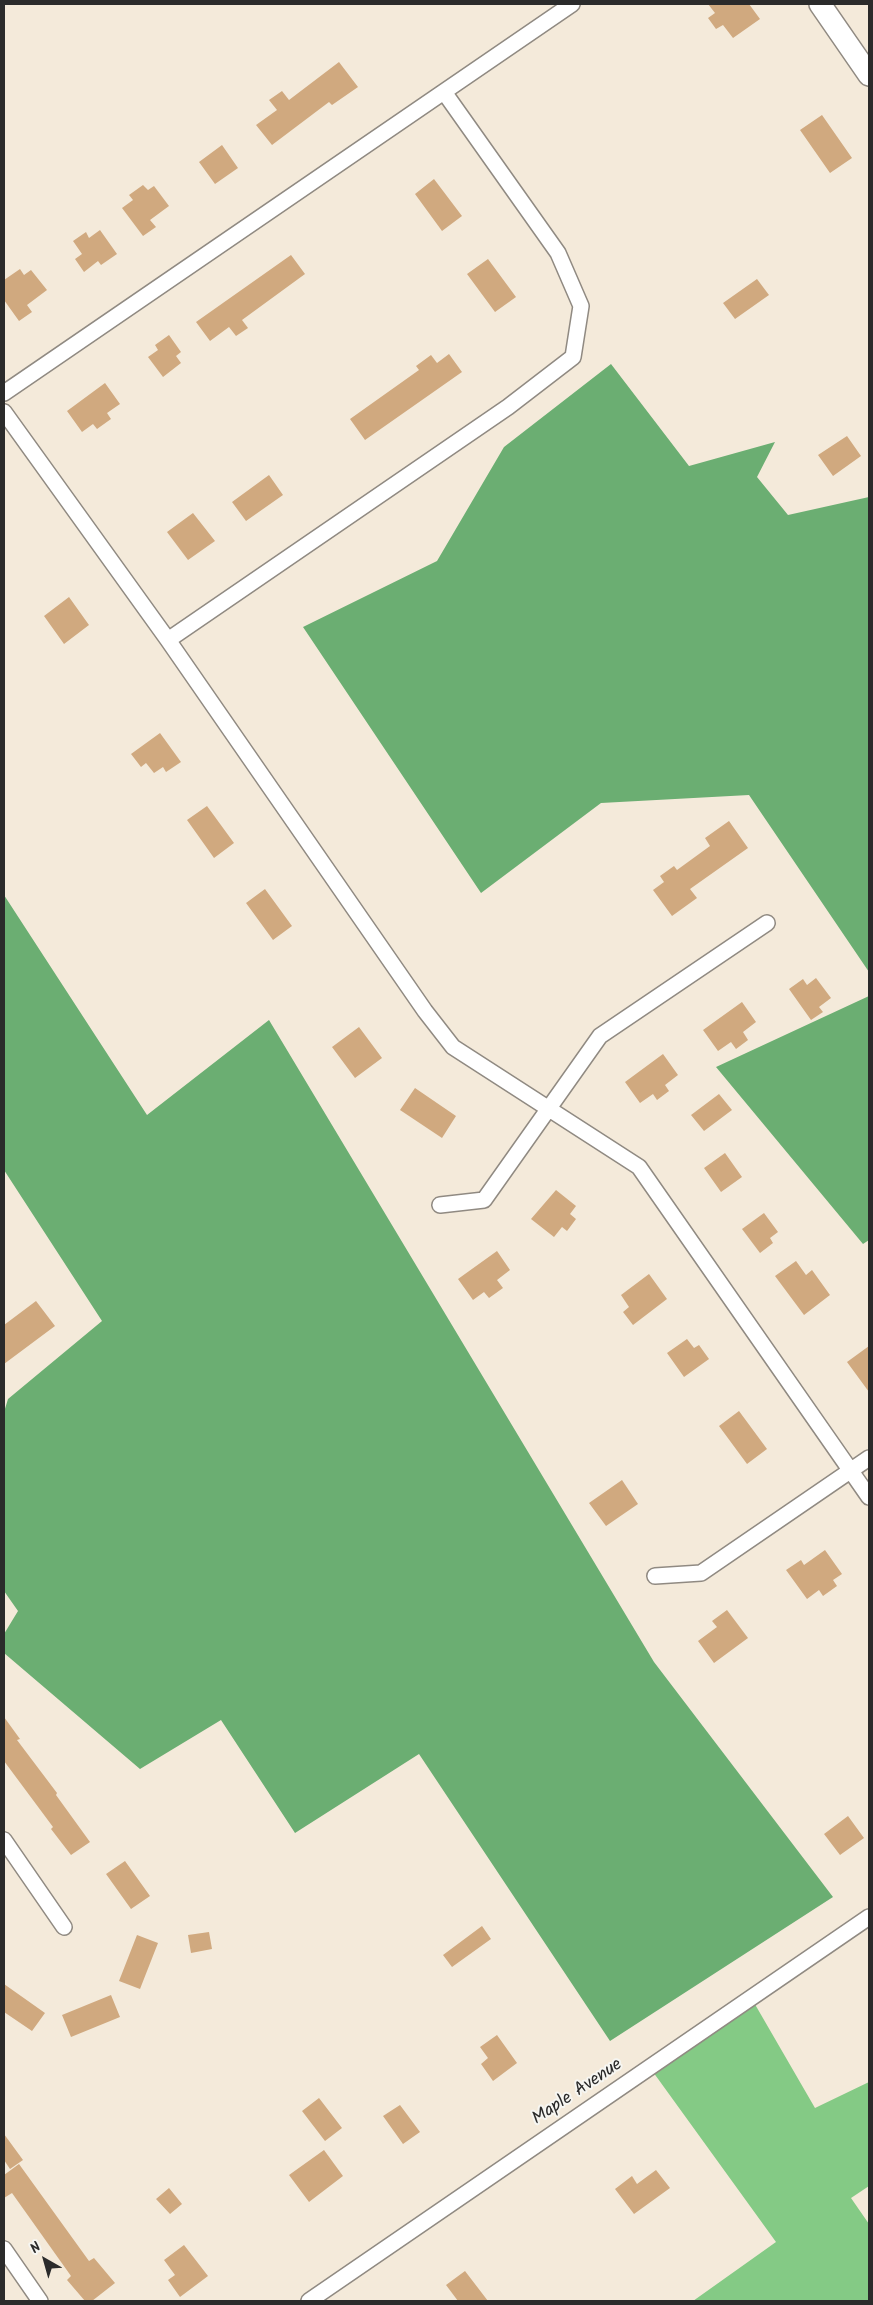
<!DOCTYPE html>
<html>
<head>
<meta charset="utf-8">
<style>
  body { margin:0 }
  #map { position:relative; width:873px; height:2305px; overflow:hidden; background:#f4eada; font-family:Kalam,sans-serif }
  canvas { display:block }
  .frame { position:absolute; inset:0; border:5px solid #2b2b2b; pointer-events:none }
  .north { position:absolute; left:20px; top:2235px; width:50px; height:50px; -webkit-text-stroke:4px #f6f6f2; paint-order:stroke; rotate:322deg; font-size:14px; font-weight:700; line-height:20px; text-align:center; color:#2b2b2b }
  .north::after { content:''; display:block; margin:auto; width:18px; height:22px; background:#2b2b2b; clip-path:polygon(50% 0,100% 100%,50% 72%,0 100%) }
</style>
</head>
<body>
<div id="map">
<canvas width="873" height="2305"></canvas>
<div class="frame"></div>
<div class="north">N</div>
</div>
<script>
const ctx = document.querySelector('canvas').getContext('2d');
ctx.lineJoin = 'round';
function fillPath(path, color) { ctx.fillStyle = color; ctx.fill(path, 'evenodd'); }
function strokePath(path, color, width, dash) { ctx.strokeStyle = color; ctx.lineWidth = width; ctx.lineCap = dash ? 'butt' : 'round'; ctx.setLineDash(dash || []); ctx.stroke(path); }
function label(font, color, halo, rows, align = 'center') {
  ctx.font = font + ' Kalam,sans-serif'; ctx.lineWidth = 4; ctx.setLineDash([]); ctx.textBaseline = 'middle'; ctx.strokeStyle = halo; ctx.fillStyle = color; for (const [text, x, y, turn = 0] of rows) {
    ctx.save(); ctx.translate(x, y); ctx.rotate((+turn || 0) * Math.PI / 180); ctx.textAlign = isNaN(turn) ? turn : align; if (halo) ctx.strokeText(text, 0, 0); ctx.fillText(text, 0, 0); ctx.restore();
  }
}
fillPath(new Path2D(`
  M749,1994l66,114 54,-26v104l-18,12 18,26v77h-176l83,-59 -128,-177z`), '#84ca85');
fillPath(new Path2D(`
  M611,364l78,102 86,-24 -18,35 31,38 81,-18v475l-120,-177 -148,8 -120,90 -178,-266 134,-66 67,-114z
  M4,895l143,220 122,-95 385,642 179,235 -223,144 -191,-287 -124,79 -74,-113 -81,49 -136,-116v-19l14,-23 -14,-20v-179l4,-13 94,-78 -98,-151z
  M869,996v244l-6,4 -147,-177z`), '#6bae72');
fillPath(new Path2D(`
  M708,4h41l11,15 -27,19 -10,-13 -7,4 -8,-11 7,-5z
  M339,62l19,25 -26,18 -3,-3 -57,43 -16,-20 21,-15 -8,-10 13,-9 7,9z
  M822,115l30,43 -22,15 -30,-43z
  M222,145l16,23 -23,16 -16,-22z
  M434,179l28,37 -20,15 -27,-37z
  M143,185l5,5 6,-4 15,20 -19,14 6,7 -13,9 -21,-28 11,-8 -4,-5z
  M100,230l17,24 -16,11 -3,-4 -14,11 -9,-13 7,-5 -9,-13 13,-9 3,6z
  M291,255l14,19 -63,46 6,8 -12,8 -7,-9 -19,14 -14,-19z
  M488,259l28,38 -21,15 -28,-38z
  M20,269l4,6 7,-5 16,20 -20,15 5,7 -13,9 -15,-21v-20z
  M757,279l12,16 -34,24 -12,-16z
  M169,335l12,17 -5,4 5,7 -18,14 -15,-20 10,-7 -3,-5z
  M449,354l13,18 -97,68 -15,-21 69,-49 -3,-4 15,-11 6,8z
  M105,383l15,21 -13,9 4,6 -14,10 -4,-5 -11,8 -15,-21z
  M847,436l14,20 -28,20 -15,-21z
  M269,475l14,20 -37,26 -14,-19z
  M193,513l22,28 -27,19 -21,-28z
  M69,597l20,28 -25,19 -20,-28z
  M160,733l21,29 -15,10 -3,-5 -9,6 -8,-10 -5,4 -10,-13z
  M207,806l27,37 -20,15 -27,-38z
  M729,821l19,27 -58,41 7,9 -25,18 -19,-26 11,-8 -4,-6 14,-10 3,4 33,-24 -5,-8z
  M265,889l27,37 -19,14 -27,-37z
  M816,978l15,20 -12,9 4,5 -12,8 -22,-31 14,-10 4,6z
  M742,1002l14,20 -13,10 5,8 -12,9 -5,-7 -13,9 -15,-21z
  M359,1027l23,31 -27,20 -23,-31z
  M663,1054l15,21 -13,10 4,6 -12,9 -4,-6 -13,9 -15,-21z
  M415,1088l41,28 -14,22 -42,-28z
  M719,1094l13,16 -28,21 -13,-16z
  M725,1153l17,24 -21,15 -17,-24z
  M556,1190l20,16 -6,8 6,5 -9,12 -5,-4 -8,10 -23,-18z
  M764,1213l14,19 -8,6 3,5 -13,10 -18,-24z
  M497,1251l13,19 -13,10 6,8 -14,10 -5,-6 -11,8 -15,-21z
  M796,1261l10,14 6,-5 18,25 -26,20 -29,-39z
  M649,1274l18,25 -34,26 -10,-13 6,-5 -8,-12z
  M36,1301l19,25 -51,38v-39z
  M687,1339l7,9 5,-3 10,14 -25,18 -17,-24z
  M869,1346v46l-22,-30z
  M739,1411l28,38 -20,15 -28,-38z
  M622,1480l16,24 -32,22 -17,-23z
  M825,1550l17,24 -9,6 4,6 -14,10 -4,-6 -12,9 -21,-29 15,-10 3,5z
  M727,1610l21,28 -34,25 -16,-22 19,-14 -5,-6z
  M4,1717l16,22 -3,1 40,53 -1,2 34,47 -19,13 -20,-26 2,-2 -49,-66z
  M848,1816l16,22 -24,17 -16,-21z
  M125,1861l25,35 -19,13 -25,-35z
  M482,1926l9,13 -39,28 -9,-12z
  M209,1932l3,17 -21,4 -3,-18z
  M137,1935l21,8 -18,46 -21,-8z
  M4,1984l41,29 -13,18 -28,-19z
  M111,1995l9,22 -49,20 -9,-22z
  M497,2035l20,28 -24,18 -12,-17 7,-6 -8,-11z
  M319,2098l23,30 -17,13 -23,-30z
  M400,2105l20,27 -17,12 -20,-28z
  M4,2134l19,26 -13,9 -6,-9z
  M324,2150l19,26 -34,26 -20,-27z
  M19,2164l70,97 5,-3 21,25 -23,18h-7l-18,-21 4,-4 -59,-83 -8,5v-23z
  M656,2170l14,18 -36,26 -19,-25 17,-13 5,8z
  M169,2188l13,16 -12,10 -14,-15z
  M184,2245l24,31 -28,21 -12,-17 7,-5 -11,-15z
  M465,2271l23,30h-30l-12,-16z`), '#d0a97f');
const street = new Path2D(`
  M4,393l568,-389
  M4,412l164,228 257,371 28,36 186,120 230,330
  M168,640l340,-233 65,-50 8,-51 -23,-53 -114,-161
  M440,1205l44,-5 116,-164 167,-113
  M655,1576l46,-3 168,-115
  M4,1840l60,87
  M4,2249l36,52
  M309,2301l560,-384`);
const secondary = new Path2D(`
  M820,4l49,71`);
strokePath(street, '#908a82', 18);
strokePath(secondary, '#908a82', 24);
strokePath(street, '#fff', 15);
strokePath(secondary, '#fff', 21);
label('18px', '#2b2b2b', '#f6f6f2', [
  ["Maple Avenue",578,2093,-34]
]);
</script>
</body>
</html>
